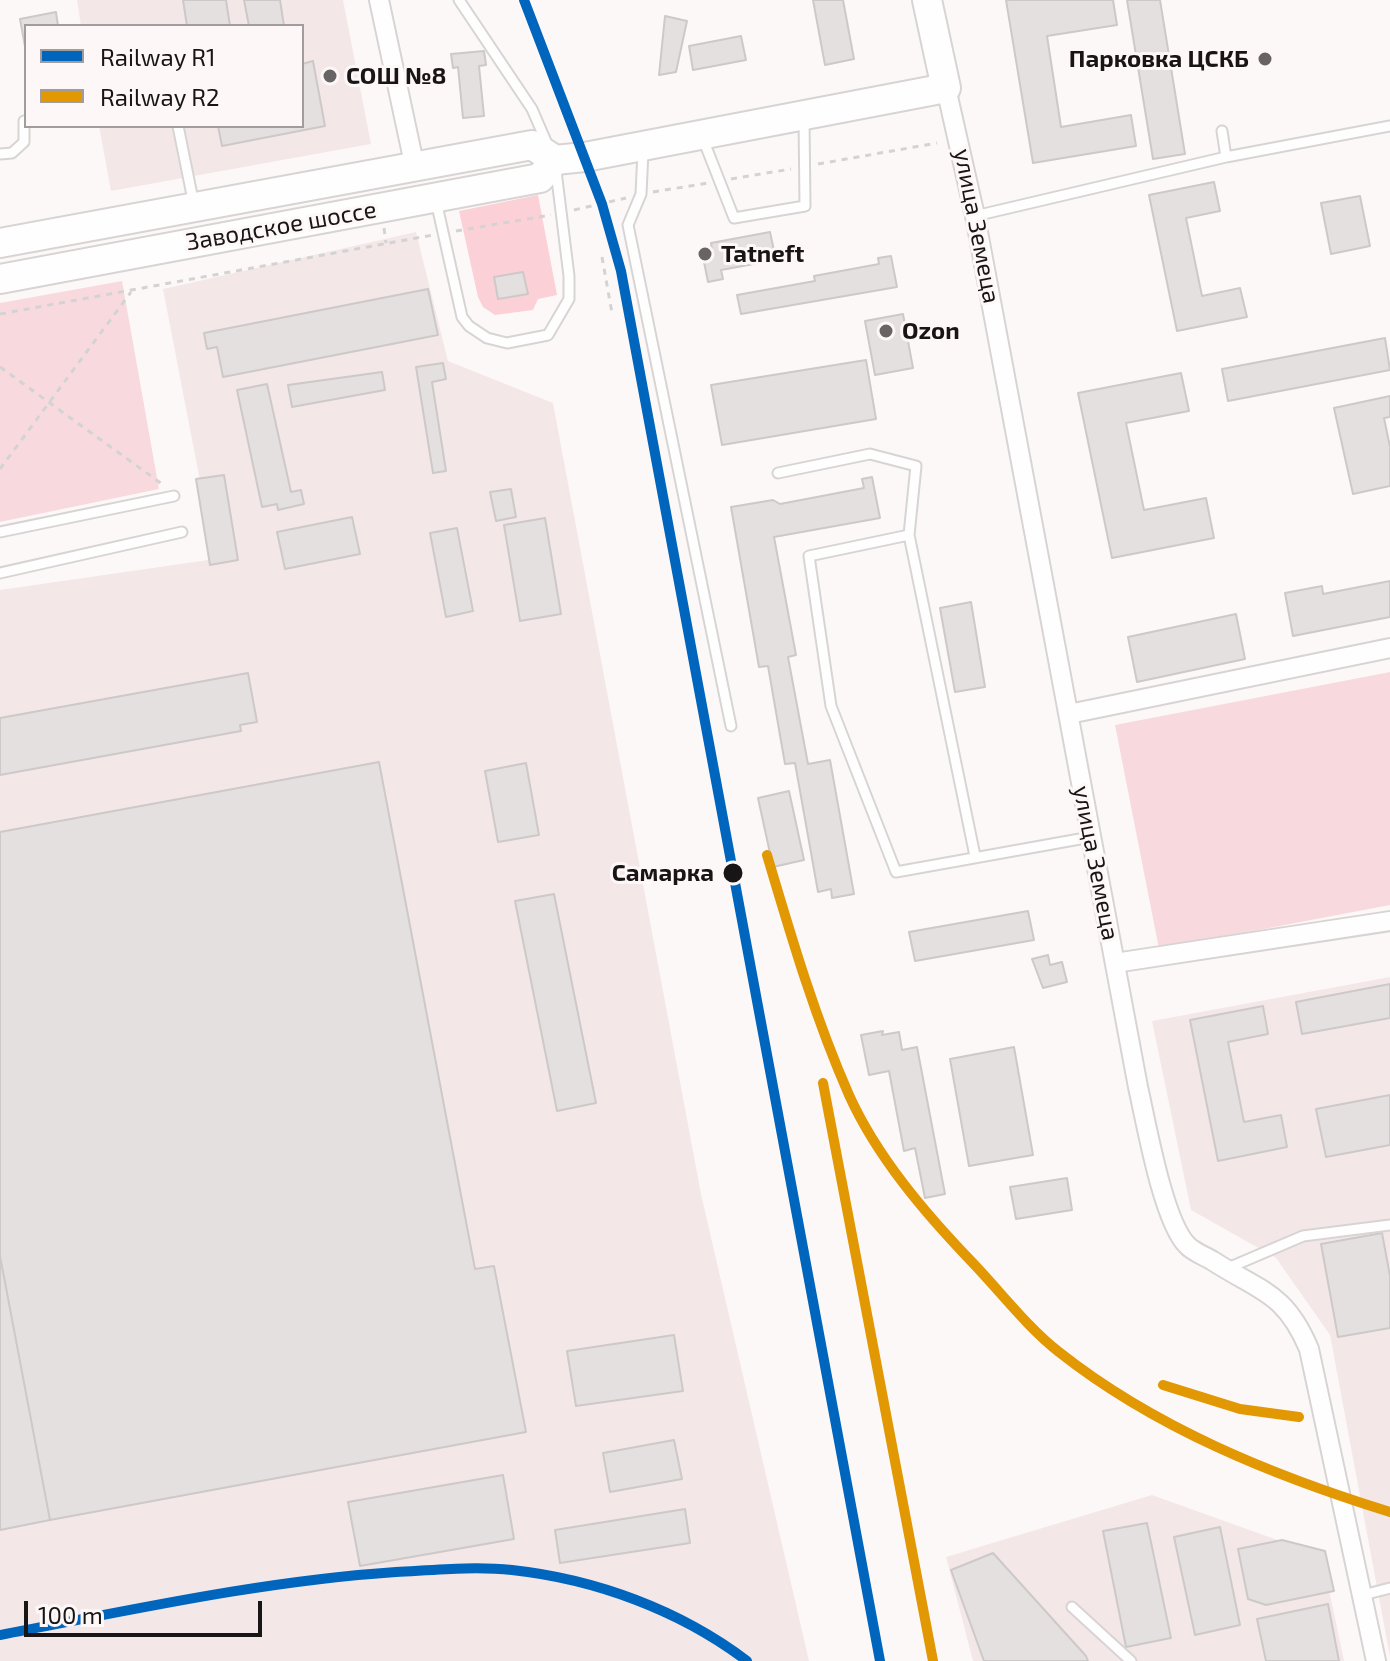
<!DOCTYPE html>
<html>
<head>
<meta charset="utf-8">
<style>
  body { margin:0 }
  #map { position:relative; width:1390px; height:1661px; overflow:hidden; background:#fdf8f8; font-family:"Exo 2",sans-serif }
  canvas { display:block }
  .legend { position:absolute; left:24px; top:24px; width:280px; height:104px; box-sizing:border-box; background:#fef7f7; border:2px solid #a29d9d; margin:0; padding:10px 14px; list-style:none; font-size:24px; color:#181516 }
  .legend li { display:flex; align-items:center; gap:16px; height:40px }
  .legend b { width:40px; border:2px solid #a29d9d }
  .scale { position:absolute; left:24px; top:1601px; width:238px; height:36px; box-sizing:border-box; border:4px solid #181516; border-top:0; padding-left:10px; font-size:24px; line-height:28px; white-space:nowrap; color:#181516; -webkit-text-stroke:6px #fef7f7; paint-order:stroke }
</style>
</head>
<body>
<div id="map">
<canvas width="1390" height="1661"></canvas>
<ul class="legend">
<li><b style="height:10px;background:#0065bd"></b>Railway R1</li>
<li><b style="height:10px;background:#e19802"></b>Railway R2</li>
</ul>
<div class="scale">100 m</div>
</div>
<script>
const ctx = document.querySelector('canvas').getContext('2d');
ctx.lineJoin = 'round';
function fillPath(path, color) { ctx.fillStyle = color; ctx.fill(path, 'evenodd'); }
function strokePath(path, color, width, dash) { ctx.strokeStyle = color; ctx.lineWidth = width; ctx.lineCap = dash ? 'butt' : 'round'; ctx.setLineDash(dash || []); ctx.stroke(path); }
function label(font, color, halo, rows, align = 'center') {
  ctx.font = font + ' "Exo 2",sans-serif'; ctx.lineWidth = 6; ctx.setLineDash([]); ctx.textBaseline = 'middle'; ctx.strokeStyle = halo; ctx.fillStyle = color; for (const [text, x, y, turn = 0] of rows) {
    ctx.save(); ctx.translate(x, y); ctx.rotate((+turn || 0) * Math.PI / 180); ctx.textAlign = isNaN(turn) ? turn : align; if (halo) ctx.strokeText(text, 0, 0); ctx.fillText(text, 0, 0); ctx.restore();
  }
}
fillPath(new Path2D(`
  M77,0h266l28,144 -260,47 -12,-65h203v-100h-221z
  M416,232l32,129 105,42 148,791 108,467h-809v-1071l215,-31 -52,-270z
  M1390,977v680l-60,-322 -54,-77 -85,-48 -39,-189z
  M1152,1495l170,61 22,105h-371l-27,-104z`), '#f4e7e8');
fillPath(new Path2D(`
  M122,281l37,208 -159,33v-219z
  M1390,672v233l-231,44 -44,-224z`), '#f8dade');
fillPath(new Path2D(`
  M538,195l19,100 -19,4 -5,11 -38,5 -12,-8 -5,-10 -19,-86z`), '#fbd0d6');
const building = new Path2D(`
  M183,0h43l4,26h-43z
  M244,0h36l4,26h-35z
  M813,0h30l11,59 -29,6z
  M1006,0h107l4,25 -70,11 14,91 70,-12 5,31 -103,17z
  M1127,0h33l25,154 -32,5z
  M56,12l2,14h-32v26l-6,-33z
  M665,16l22,5 -11,51 -17,3z
  M741,36l5,24 -53,10 -4,-24z
  M484,51l2,14 -7,1 5,50 -21,2 -5,-51 -5,1 -2,-14z
  M313,61l12,65 -103,20 -4,-20h84v-62z
  M1214,182l6,29 -34,7 16,78 38,-8 7,29 -70,14 -28,-136z
  M1360,196l10,50 -39,8 -10,-51z
  M770,232l6,28 -55,10 2,9 -15,3 -6,-30 10,-2 -1,-7z
  M891,256l6,31 -156,27 -4,-19 78,-14 -1,-5 65,-12 -1,-6z
  M523,272l5,22 -30,5 -4,-22z
  M428,289l10,46 -215,42 -6,-30 -10,2 -3,-16z
  M903,314l10,54 -38,7 -10,-54z
  M1385,338l5,32 -162,31 -6,-32z
  M866,360l10,59 -154,26 -11,-60z
  M443,363l3,16 -14,3 14,89 -13,2 -17,-106z
  M382,372l3,18 -93,17 -4,-22z
  M1181,373l8,38 -63,12 18,87 62,-12 8,40 -102,20 -34,-165z
  M267,384l24,108 10,-2 3,14 -26,6 -1,-6 -15,3 -25,-117z
  M1390,396v21l-6,1 6,29v39l-37,8 -19,-86z
  M224,475l14,85 -28,5 -14,-86z
  M872,477l8,41 -106,19 22,118 -8,2 20,107 22,-4 24,134 -22,4 -1,-9 -13,3 -23,-129 -10,1 -17,-98 -9,1 -28,-160 42,-7 7,4 84,-16 -2,-9z
  M511,489l5,28 -20,4 -6,-29z
  M352,517l8,37 -75,15 -8,-37z
  M545,518l16,96 -41,7 -16,-96z
  M457,528l16,83 -27,6 -16,-84z
  M1390,581v36l-97,19 -8,-43 37,-7 1,8z
  M971,602l14,85 -30,5 -15,-84z
  M1236,614l9,45 -108,23 -9,-45z
  M248,673l9,49 -17,3 1,6 -241,44v-57z
  M379,762l96,507 19,-3 32,166 -476,88 -50,-264v-424z
  M526,763l13,72 -41,7 -13,-71z
  M789,791l15,69 -31,7 -15,-69z
  M554,894l42,209 -39,8 -42,-210z
  M1028,911l6,29 -119,21 -6,-29z
  M1048,955l2,10 12,-3 5,20 -24,6 -11,-29z
  M1390,984v34l-88,16 -6,-32z
  M1263,1006l5,28 -40,8 16,80 37,-7 6,32 -69,14 -28,-141z
  M883,1031l-1,4 17,-3 3,18 15,-3 28,147 -20,4 -10,-50 -11,3 -15,-80 -20,4 -8,-40z
  M1014,1047l19,108 -64,11 -19,-107z
  M1390,1095v50l-64,12 -10,-48z
  M1067,1178l5,32 -56,9 -6,-32z
  M1382,1233l8,43v52l-52,9 -17,-93z
  M0,1256l50,264 -50,10z
  M674,1335l9,56 -107,15 -9,-55z
  M674,1440l8,39 -72,13 -7,-39z
  M503,1475l11,64 -154,27 -12,-64z
  M685,1509l5,34 -130,20 -5,-33z
  M1147,1523l24,115 -45,9 -23,-116z
  M1220,1527l20,98 -45,10 -21,-98z
  M1282,1540l43,11 9,40 -68,14 -18,-6 -10,-50z
  M993,1553l93,103 2,5h-104l-33,-91z
  M1328,1604l11,57h-73l-9,-42z`);
fillPath(building, '#e4e0e0');
strokePath(building, '#cdc9c9', 2);
const lane = new Path2D(`
  M459,0l73,109 16,37
  M178,126l16,79
  M1222,131l4,26
  M703,139l31,79 71,-12 -1,-88
  M643,151l-2,43 -13,31 103,501
  M0,154l12,-1 12,-11v-21
  M436,201l26,116 7,9 18,12 20,5 41,-8 21,-36v-23l-13,-105
  M975,216l251,-59 164,-31
  M778,473l92,-19 46,12 -7,69
  M0,532l174,-36
  M0,573l182,-41
  M975,856l-66,-321 -100,21 22,150 65,166 195,-35
  M1228,1268l75,-32 87,-11
  M1363,1595l27,-7
  M1072,1607l59,54`);
const street = new Path2D(`
  M379,0l36,168
  M946,88l29,128 163,871c8,35 25,134 49,158 6,7 18,11 26,16 48,31 72,31 96,88l67,312
  M1069,714l321,-66
  M1115,963l275,-42`);
const primary = new Path2D(`
  M0,243l532,-98 23,15 30,-3 361,-69 -19,-88
  M0,279l540,-101 15,-18`);
strokePath(lane, '#d8d4d4', 13);
strokePath(street, '#d8d4d4', 22);
strokePath(primary, '#d8d4d4', 32);
strokePath(new Path2D(`
  M818,164l119,-21
  M731,179l60,-10
  M653,192l55,-9
  M574,210l52,-12
  M384,228l2,15
  M456,231l95,-16
  M602,257l10,56
  M0,314l433,-79
  M0,367l162,117
  M0,469l131,-177`), '#d3d3d3', 3, [6, 6]);
strokePath(lane, '#fffefe', 9);
strokePath(street, '#fffefe', 18);
strokePath(primary, '#fffefe', 28);
strokePath(new Path2D(`
  M524,0l78,204 19,67 259,1390
  M0,1635c132,-25 262,-54 396,-63 38,-2 78,-6 116,-2 83,9 168,40 235,91`), '#0065bd', 10);
strokePath(new Path2D(`
  M767,855c24,81 48,163 82,240 28,62 76,118 122,166 28,29 56,66 88,91 96,76 215,124 331,160
  M823,1083l110,578
  M1163,1385l77,24 59,8`), '#e19802', 10);
for (const [x, y, r, color] of [
  [1265,59,8,"#686465"],
  [330,76,8,"#686465"],
  [705,254,8,"#686465"],
  [886,331,8,"#686465"],
  [733,873,11,"#181516"]
]) { const dot = new Path2D(); dot.arc(x, y, r, 0, 2 * Math.PI); ctx.fillStyle = color; ctx.fill(dot); strokePath(dot, '#fef7f7', 3); }
label('bold 24px', '#181516', '#fef7f7', [
  ["Парковка ЦСКБ",1249,59,"right"],
  ["СОШ №8",346,76],
  ["Tatneft",721,254],
  ["Ozon",902,331]
], 'left');
label('24px', '#181516', '#fef7f7', [
  ["Заводское шоссе",281,226,-10],
  ["улица Земеца",977,226,79],
  ["улица Земеца",1096,863,79]
]);
label('bold 24px', '#181516', '#fef7f7', [
  ["Самарка",714,873]
], 'right');
</script>
</body>
</html>
